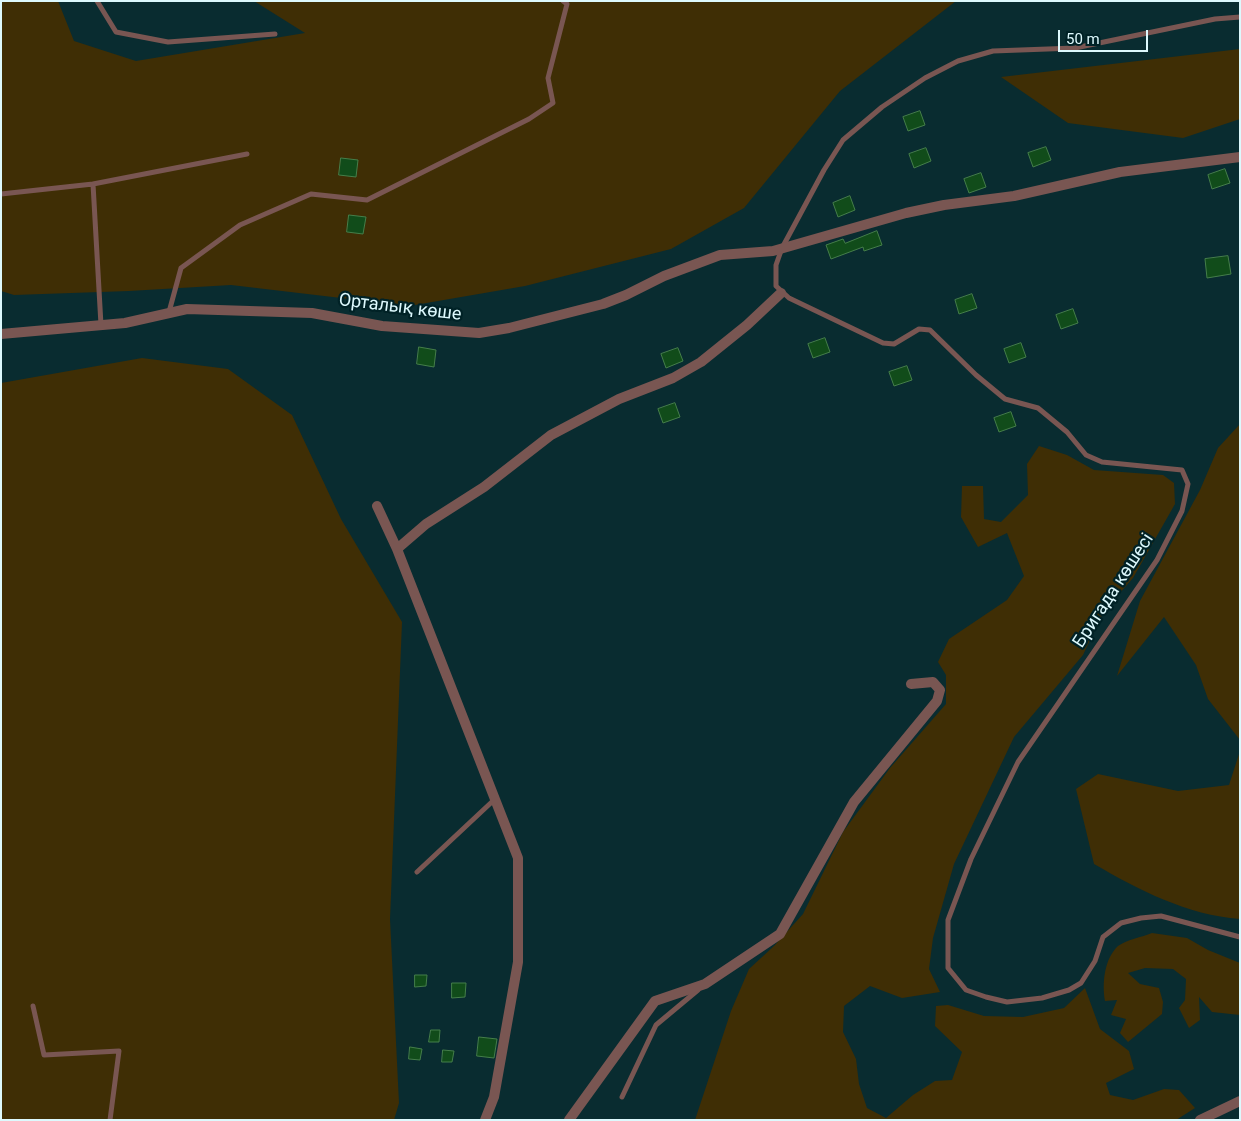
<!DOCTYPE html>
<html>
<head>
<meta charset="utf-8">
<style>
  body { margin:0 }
  #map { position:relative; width:1241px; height:1121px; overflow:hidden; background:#092c30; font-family:Roboto,sans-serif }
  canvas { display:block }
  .frame { position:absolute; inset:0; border:2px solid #ddf9fd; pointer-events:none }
  .scale { position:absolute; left:1058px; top:30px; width:90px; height:22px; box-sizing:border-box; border:2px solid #ddf9fd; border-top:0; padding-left:6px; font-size:15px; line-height:18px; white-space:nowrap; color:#ddf9fd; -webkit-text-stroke:4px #002226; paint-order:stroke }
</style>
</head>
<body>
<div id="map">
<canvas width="1241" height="1121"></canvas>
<div class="frame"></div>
<div class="scale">50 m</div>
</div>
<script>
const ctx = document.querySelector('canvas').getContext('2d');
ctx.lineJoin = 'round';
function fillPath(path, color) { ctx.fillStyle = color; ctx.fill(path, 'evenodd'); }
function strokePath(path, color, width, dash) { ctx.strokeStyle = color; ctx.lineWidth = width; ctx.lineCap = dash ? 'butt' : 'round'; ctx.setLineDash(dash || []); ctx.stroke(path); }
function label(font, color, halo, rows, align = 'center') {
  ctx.font = font + ' Roboto,sans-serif'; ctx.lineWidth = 4.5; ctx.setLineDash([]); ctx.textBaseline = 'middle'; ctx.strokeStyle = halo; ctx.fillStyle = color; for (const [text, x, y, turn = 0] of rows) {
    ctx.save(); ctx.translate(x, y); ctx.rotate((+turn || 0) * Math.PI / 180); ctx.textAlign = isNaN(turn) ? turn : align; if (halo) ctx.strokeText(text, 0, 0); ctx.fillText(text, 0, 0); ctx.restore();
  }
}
fillPath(new Path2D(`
  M1,1h57l16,40 62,20 169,-28 -51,-32h702l-116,90 -96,117 -73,41 -146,37 -116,20 -178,-21 -102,6 -115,4 -13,-4z
  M1240,49v70l-57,19 -115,-15 -67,-46z
  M142,358l86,11 64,46 49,104 61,103 -12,297 9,184 -5,17h-393v-737z
  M1240,424v316l-32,-41 -12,-34 -32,-48 -47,59 23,-75 60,-111 18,-42z
  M1039,446l28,9 27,15 69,5 11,8 1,21 -42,74 -29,33 -21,44 -69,82 -60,127 -21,74 -4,31 11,23 -38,6 -32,-12 -26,20 -1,26 13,27 3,25 8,24 19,10 27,-23 22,-14 17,-1 10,-28 -27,-26 1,-20 12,-1 36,11 39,1 41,-9 21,-20 15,41 29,22 5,18 -28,14 4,12 23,5 31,-11 15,1 16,18 -19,12h-481l36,-109 18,-42 25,-23 29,-32 40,-82 47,-64 56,-64v-29l-8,-13 11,-23 58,-39 17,-24 -17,-43 -29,14 -17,-30 1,-31h21l1,33 17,3 27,-27 -1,-31z
  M1240,751v168c-53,-4 -101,-29 -146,-55l-18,-75 22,-15 80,17 51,-6z
  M1152,933l35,5 21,12 32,13v52l-28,-3 -13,-15 1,23 -11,8 -10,-20 6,-8 1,-21 -13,-10 -28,-1 -17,5 12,11 19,4 4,14 -1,12 -34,28 -8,-9 6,-14 -15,-4 6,-15 -12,1c-3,-17 -1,-42 13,-55 8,-6 24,-9 34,-13z`), '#3f2e05');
const building = new Path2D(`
  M920,111l5,14 -17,6 -5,-14z
  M1046,147l5,13 -18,7 -5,-14z
  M926,148l5,13 -17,7 -5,-14z
  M341,158l17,2 -2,17 -17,-2z
  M1225,169l5,14 -18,6 -4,-14z
  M981,173l5,14 -17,6 -5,-14z
  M850,196l5,14 -17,7 -5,-14z
  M349,215l17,2 -3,17 -16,-2z
  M877,231l5,14 -18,6 -1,-4 -32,12 -5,-14 17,-6 2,4z
  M1228,256l3,18 -24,4 -2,-19z
  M972,294l5,14 -18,6 -4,-14z
  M1073,309l5,14 -17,6 -5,-14z
  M825,338l5,14 -17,6 -5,-14z
  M1021,343l5,14 -17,6 -5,-14z
  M419,347l17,3 -2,17 -17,-3z
  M678,348l5,13 -17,7 -5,-14z
  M907,366l5,14 -18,6 -5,-14z
  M675,403l5,14 -17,6 -5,-14z
  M1011,412l5,14 -17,6 -5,-14z
  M415,975h12l-1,11 -11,1z
  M452,983h14l-1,14 -13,1z
  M431,1030h9l-1,12h-10z
  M479,1037l18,2 -3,19 -17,-2z
  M410,1047l12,2 -2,11 -11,-1z
  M443,1050l11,1 -2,11h-10z`);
fillPath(building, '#114c1a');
strokePath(building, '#457e4a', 1);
strokePath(new Path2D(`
  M97,1l19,31 52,10 107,-8
  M1240,17l-25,2 -140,29 -82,3 -35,10 -33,17 -43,29 -39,33 -19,30 -42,78 -6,17v21l13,12 94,45 11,1 25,-15 11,1 46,45 29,24 33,9 29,24 19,23 16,7 80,8 6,14 -6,27 -25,49 -139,202 -47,97 -23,61v48l18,22 20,7 21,5 35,-4 27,-8 12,-7 14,-22 8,-24 18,-14 20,-5 20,-2 79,21
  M1,194l92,-10
  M169,312l12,-44 59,-43 71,-31 56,6 162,-81 24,-16 -5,-25 19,-74 -4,-3
  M101,325l-8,-141 154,-30
  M417,872l78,-73
  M33,1006l11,49 75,-4 -9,69
  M622,1097l34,-72 42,-35`), '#795652', 5);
strokePath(new Path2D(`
  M1,334l124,-11 62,-14 125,4 70,13 97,7 30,-5 94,-24 23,-9 38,-19 56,-21 53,-4 133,-38 38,-8 70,-9 106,-24 120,-15
  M377,506l20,43 29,-25 58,-37 67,-52 68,-36 54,-21 28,-16 46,-37 34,-32
  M397,549l121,309v104l-24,135 -9,23
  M569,1120l86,-119 50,-17 75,-50 74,-132 83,-101 3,-11 -7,-8 -22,2
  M1200,1120l40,-19`), '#795652', 10);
label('18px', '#ddf9fd', '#002226', [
  ["Орталық көше",400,308,7],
  ["Бригада көшесі",1114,591,-57]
]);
</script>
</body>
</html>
